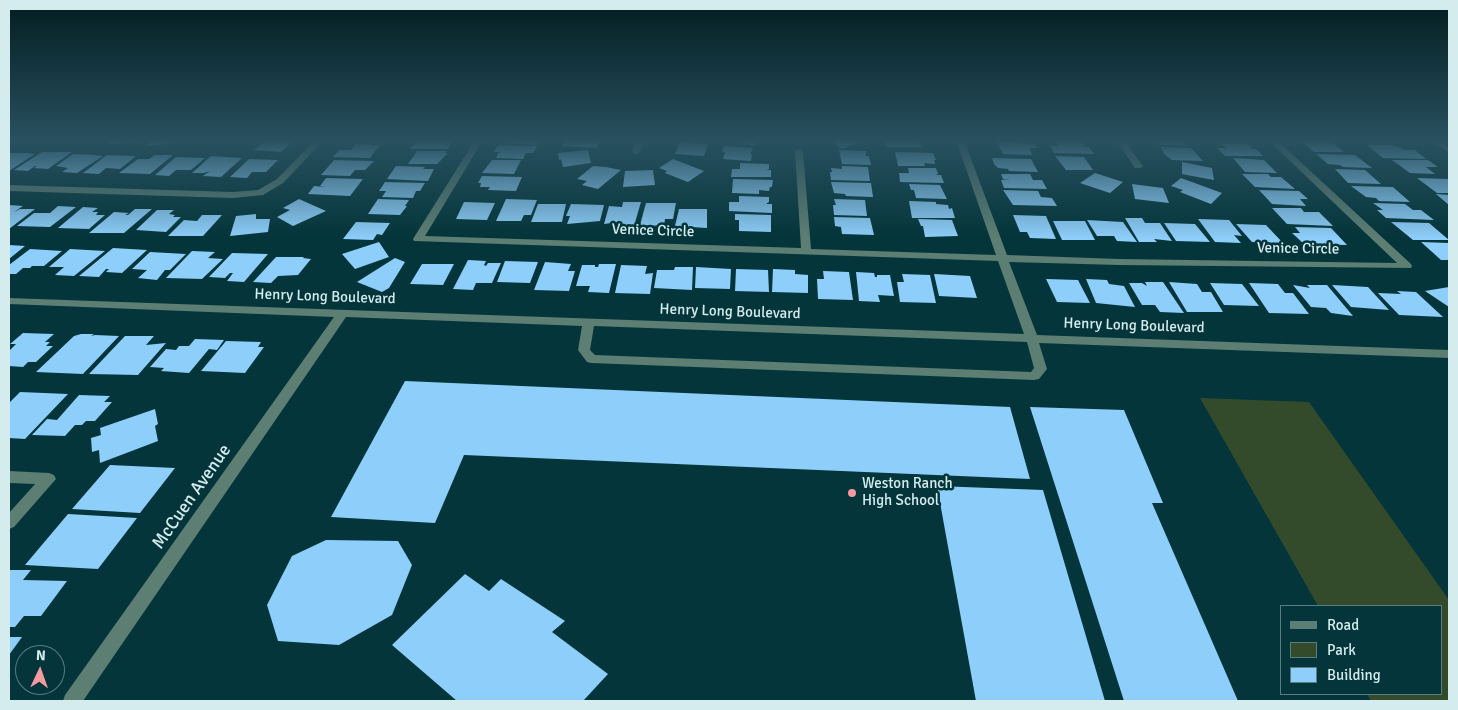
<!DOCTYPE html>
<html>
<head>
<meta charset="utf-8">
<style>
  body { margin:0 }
  #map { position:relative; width:1458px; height:710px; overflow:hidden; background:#04353a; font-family:Signika,sans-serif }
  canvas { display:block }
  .frame { position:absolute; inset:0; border:10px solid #d5ecee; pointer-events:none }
  .legend { position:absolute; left:1280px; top:605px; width:162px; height:90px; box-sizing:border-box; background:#04353a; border:1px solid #587e82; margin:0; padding:6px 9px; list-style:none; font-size:15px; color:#d5ecee }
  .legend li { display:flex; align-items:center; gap:10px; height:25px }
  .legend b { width:25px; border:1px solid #587e82 }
  .north { position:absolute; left:15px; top:645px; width:50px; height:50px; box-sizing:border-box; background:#04353a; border:1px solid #587e82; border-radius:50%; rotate:3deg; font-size:14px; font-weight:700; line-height:20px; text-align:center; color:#d5ecee }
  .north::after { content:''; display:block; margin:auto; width:18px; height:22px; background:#f49aa1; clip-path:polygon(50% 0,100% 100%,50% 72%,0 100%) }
</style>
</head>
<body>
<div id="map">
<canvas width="1458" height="710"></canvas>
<div class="frame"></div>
<ul class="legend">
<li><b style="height:6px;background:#5d7e72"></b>Road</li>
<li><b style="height:14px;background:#334b2a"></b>Park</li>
<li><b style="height:14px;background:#8ecefa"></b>Building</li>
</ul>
<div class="north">N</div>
</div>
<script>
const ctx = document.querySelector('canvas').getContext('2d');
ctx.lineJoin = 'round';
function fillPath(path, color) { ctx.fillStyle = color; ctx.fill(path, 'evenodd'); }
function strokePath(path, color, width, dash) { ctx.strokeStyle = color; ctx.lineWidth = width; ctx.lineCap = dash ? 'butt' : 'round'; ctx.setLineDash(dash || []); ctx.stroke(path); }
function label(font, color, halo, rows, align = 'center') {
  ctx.font = font + ' Signika,sans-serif'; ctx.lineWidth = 5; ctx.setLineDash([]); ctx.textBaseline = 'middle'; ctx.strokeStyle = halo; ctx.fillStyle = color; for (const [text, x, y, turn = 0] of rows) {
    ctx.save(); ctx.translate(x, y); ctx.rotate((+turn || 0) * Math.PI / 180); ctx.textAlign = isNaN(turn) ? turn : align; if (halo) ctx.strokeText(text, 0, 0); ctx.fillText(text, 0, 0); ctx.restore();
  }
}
fillPath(new Path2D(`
  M1200,398l109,4 140,198v101h-78l-4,-7h75v-88h-124z`), '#334b2a');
fillPath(new Path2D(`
  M115,140h29l-3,2h-19l-4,2h-10z
  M151,140h30l-1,2 -33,4z
  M266,140h28l-13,12 -27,-2z
  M351,140h35l-2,3 -33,-2z
  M417,140h36l-5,9h-38z
  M504,140h36l-3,5 -35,-2z
  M569,140h31l-3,8 -35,-2 2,-5z
  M731,140h29l-6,6z
  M830,140h35l-23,9z
  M890,140h26l6,7h-35l-2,-5h5z
  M1054,140l28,1 3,5 -3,1h7l5,7 -40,-1 -4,-7h8z
  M1146,140h35l5,5h-27l-1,-2 -10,-1z
  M1300,140h29l15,12h-30z
  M1366,140h29l4,2 -29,1z
  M997,141l38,3 2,4h-7l2,7 -29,-1z
  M680,142l28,2 -4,12 -29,-2z
  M1221,143l26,1 5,4 -2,1h6l7,7h-38l-8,-8h9z
  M355,144l25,1 -10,13 -37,-1 6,-7h12z
  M498,145l39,1 -4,7h-7l-3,6 -27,-1 2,-5 4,-1h-8z
  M1367,145h27l10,5h11l11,9 -43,-1z
  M724,146l29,2 -3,6h2l-1,7 -28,-2 2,-7 -3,-1z
  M1161,147l30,1 12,13 -31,-1 -8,-6z
  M588,150l3,13 -28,4 -2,-8 -2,1 -1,-7z
  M839,150l27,1v5h3l2,9 -29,-1z
  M417,151h30l-2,2h3l-11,11h-29z
  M42,152h30l-24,17 -14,-1 3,-2h-2l-7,5 -14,-1z
  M895,152l38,1 3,7h-2l1,4 -11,-1 1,3h-27z
  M9,153h19l7,1 -26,17z
  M73,154l22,1 8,1 -26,17 -15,-1 6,-4 -12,-2z
  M1316,154l39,1 17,13 -29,-1 -3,-2 -12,-1z
  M107,155l29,1 -16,13 -14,-1 -7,6 -16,-1z
  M155,155h18l-23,19 -31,-1 19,-14h11z
  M211,156l31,2 -21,19 -18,-1 7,-5 -6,2h-12z
  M1055,156l29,1 9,13h-27z
  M176,157l29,1 -14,12h-15l-7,6 -14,-1z
  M992,158l39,1 7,13 -29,-1 -1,-2 -10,-1 -4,-4z
  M1233,158l31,2 13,13 -32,-1z
  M249,159l29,1 -12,12h-14l-5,6 -17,-1z
  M673,159l31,12 -16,11 -23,-9 2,-2 -8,-3z
  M334,160l40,1 -9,9h-10l-5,6 -29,-1z
  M492,160h29l-7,14 -32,-1z
  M1392,160h36l10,7h-12l9,7 -25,-1z
  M1182,162l30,6 2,12 -32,-6z
  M740,163l29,1v5l-3,1h5v7h-40l1,-8h8z
  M396,166l29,1 -2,2h11l-6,12 -41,-2z
  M593,166l13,1 15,3 -23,19 -16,-4 5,-4 -10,-2z
  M842,166l26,1 2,14 -39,-1 -1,-8h2l-1,-4 11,1z
  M908,168h28l2,6 -3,1h6l3,8 -44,-1 -1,-9h10z
  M1335,169l30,1 16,14 -33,-1z
  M653,170l2,15 -32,2 2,-16z
  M1095,173l28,9 -13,11 -30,-10z
  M1001,174h29l3,6h9l5,9 -43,-1 -3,-8 9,-1h-7z
  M1242,174h26l3,3h10l14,12 -40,-2z
  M482,176l40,1 -6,14 -28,-1 2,-3h-10l1,-4h-3z
  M326,178l37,1 -13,17 -42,-2 6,-8 12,1 -6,-1z
  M1181,178l41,15 -11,11 -31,-12 3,-2 -12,-4z
  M1417,178l32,1v14h-12z
  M733,179l40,1 -1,7h-2l-1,4 -10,-1v4l-27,-1z
  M385,182l40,1 -5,8h-4l-3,7 -31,-1 4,-6h-7z
  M831,182l40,1 2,14 -27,-1 -1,-2 -11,-1z
  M909,184l31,1 7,14 -31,-1 -2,-8h-3z
  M1132,184l31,4 6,15 -34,-4z
  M1351,186l42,1 17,15 -31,-1 -3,-3 -10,-1z
  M1003,190l35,1 3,6 11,1 5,8 -44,-1z
  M1259,190l40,1 9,8h-8l6,7 -34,-2z
  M1436,194l13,1v10z
  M739,196l30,1v5l-3,2h6v9l-43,-2v-9h10z
  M299,199l27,12 -33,15 -16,-9 13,-7 -7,-2z
  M378,199l31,1 -4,6h2l-7,9 -32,-1z
  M506,199l31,1 -6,15h-7l-3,6h-25z
  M834,199l31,1 2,16 -33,-1 -1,-10h3z
  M909,201l27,1v2l12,1 1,4 3,-1 3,10h-43z
  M464,202l31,1 -8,17 -31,-1z
  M623,202h18l-7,24 -16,-1 1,-3 -15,2 5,-18 13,1z
  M646,203h30l-3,16h-8l-1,7 -24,-1z
  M1373,203l32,1 8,6h8l13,10 -48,-2 -9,-8h6z
  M538,204h28l-4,18h-31z
  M571,204l33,1 -4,16 -33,3 3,-8h-4z
  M9,205l14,1 -9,6 6,-3h15l-26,20z
  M58,206l18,1 -26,20 -33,-1 17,-13h16z
  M83,207l15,1 -6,4h6l-2,3h9l-16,14 -31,-1z
  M1272,208h29l3,4h15l14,14 -46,-2z
  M135,209h17l-28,24h-35l25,-21 15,1 -4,2h3z
  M679,209h28v19l-32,-2z
  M157,210h17l-5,4 6,1 -2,2h8l-15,15 -30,-2z
  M256,214v5h14l-2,13 -38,4 6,-20z
  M735,214l36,1v17l-32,-1v-11h-4z
  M202,215h20l-19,21h-35l16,-16 13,1z
  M1013,215l33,1 10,23 -26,-1 -3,-6h-7z
  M834,217l36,1 4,17 -32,-1 -1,-7 -6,-1z
  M1125,218h17l3,5h15l12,18 -18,-2 3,3h-18z
  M918,219l34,1 6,16 -33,1 -2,-11h-2z
  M1198,219l31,1 13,16 -8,-1 7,8 -26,-1z
  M1087,220l36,2 14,20 -20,-1 -3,-5h-17z
  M1053,221h32l10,19h-33z
  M356,222l34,1 -8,12 -5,-1 -4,6 -30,-1z
  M1391,222l38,1 20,17h-36z
  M1164,223l31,1 15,18 -34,-1z
  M1236,224l30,1 17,18 -31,-1z
  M1295,227l36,1 16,17 -43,-1 -12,-11h8z
  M379,242l10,15 -34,12 -13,-15z
  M1421,242l28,1v17h-8z
  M9,245l16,1 -16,13z
  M113,248l34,2 -25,23 -16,-1 3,-3h-3l-7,8 -20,-1z
  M30,249l32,2 -18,15h-12l-2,2h-7l-7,6h-7v-9z
  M70,249l35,2 -31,25 -19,-1 9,-8h-15z
  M192,251l23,1 -7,6 15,1 -21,20 -36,-1z
  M150,252l36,2 -16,16h-5l-8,10 -19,-2 9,-8 -15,-1z
  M232,253l36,1 -24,28 -17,-1 6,-8h-3l-5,5 -16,-1z
  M276,257h28l-1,1 8,1 -13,16 -20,1 -7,7 -18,-1z
  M395,258l10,4 -16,26 -7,4 -25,-10z
  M468,260l18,1 -2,4 2,1 2,-3h13l-9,20h-16l-3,7 -20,-1z
  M505,261l33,1 -8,21 -33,-1z
  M545,262l26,2 -3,7h7l-6,20 -35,-1z
  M422,264h32l-11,21 -33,-1z
  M599,264h17l-7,29 -21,-1 2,-6h-14l6,-21h13v2h3z
  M621,265l26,1 -2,8 8,-1 -3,21 -35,-1z
  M675,267h18l-1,23 -38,-2 3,-18h17z
  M696,267l35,2 -1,20 -35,-1z
  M736,269l32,1 1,22 -34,-1z
  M773,269l22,1v4l13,1v18l-36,-1z
  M823,271l26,1 4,28 -35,-1 -1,-20h7z
  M856,272l18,1 1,4h2v-2h13l4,21 -16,-1 2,7 -21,-1z
  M902,274l28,1 6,28 -36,-1 -3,-20h7z
  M934,274l36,2 7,22 -38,-2z
  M1046,279l32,1 12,23 -33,-1z
  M1086,279l21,1 2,4 15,2 11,21 -39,-4z
  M1145,282h18l21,31 -24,-1 -5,-7h-13l-13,-22h13l5,3z
  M1169,282l28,2 5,8h9l12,20h-36z
  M1210,283l32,1 17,22 -35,-1z
  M1249,283l29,1 7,9h8l16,21 -40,-1z
  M1293,285l17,3 -3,-3h20l26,31 -22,-3 -5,-5 -15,-1z
  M1332,285l36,2 21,23 -38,-3z
  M1449,287v20l-24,-16z
  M1397,291l19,1 27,25 -44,-2 -21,-22 23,1z
  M23,333l31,1 -9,8h5l-4,4h7l-17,16h-8l-5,5 -14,-1v-15l7,-7h-6z
  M81,334h13l-3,2 4,-1 24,1 -36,38 -47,-2 38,-36z
  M125,336h29l-8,9 20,-2 -28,32 -49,-1z
  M195,339l29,1 -7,10 -8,-1 -20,24 -28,-2 3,-3 -14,-1 16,-18 10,1 3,-4h10z
  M226,341l35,1 -3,5h6l-19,26 -44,-2z
  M405,381l605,26 20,72 -566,-24 -29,68 -104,-6z
  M20,392l48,2 -43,45 -16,-1v-35z
  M79,395l31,1 -6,6h8l-17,19h-9l-4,4h-7l-10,11 -33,-1 15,-16 10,1z
  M1030,407l94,3 39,93h-11l86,198h-114z
  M155,409l3,15 -3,2 3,15 -58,22 -1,-13 -7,2 -1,-14 10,-3 -1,-7z
  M110,465l65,3 -35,45 -68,-4z
  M937,486l106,4 62,211h-129z
  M68,514l69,4 -39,51 -73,-4z
  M326,540l72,1 14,24 -20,50 -53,30 -61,-4 -11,-36 25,-49z
  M10,570h21l-8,10 44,1 -26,35h-17l-9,11h-6z
  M465,574l24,17 12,-12 64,42 -13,11 56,42 -25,27h-126l-65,-56z
  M9,637h13l-13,18z`), '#8ecefa');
fillPath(new Path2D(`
  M315,140h9l-41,43 -20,12 -30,3 -224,-7v-6l224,7 25,-2 19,-11z
  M475,140h8l-58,96 376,12 -6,-97 4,-3 4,3 8,98 185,6 -40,-115h8l43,115 112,4 278,4 -129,-123h9l134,124 1,2 -1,2 -292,-3 -110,-3 28,73 412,15v8l-410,-15 8,26 -8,10 -5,1 -443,-17 -4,-1 -9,-12 4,-24 -236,-9 -263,384h-20l2,-6 269,-378 -325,-13v-6l1015,36 -26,-73 -584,-20 -1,-2zM594,326l433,16 7,26 -3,4 -436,-17 -5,-5z
  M637,140h8l-5,12 -4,3 -4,-3z
  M1116,140h8l19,26 -2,2h-6z
  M1430,140h10l9,6v7z
  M9,471l40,2 5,2 2,4 -42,48 -5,2v-16l26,-29 -26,-1z`), '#5d7e72');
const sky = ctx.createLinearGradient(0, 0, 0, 239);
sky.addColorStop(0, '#021d20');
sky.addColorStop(0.59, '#295160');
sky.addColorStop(1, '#29516000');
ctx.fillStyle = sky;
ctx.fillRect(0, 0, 1458, 239);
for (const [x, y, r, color] of [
  [852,493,5,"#f49aa1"]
]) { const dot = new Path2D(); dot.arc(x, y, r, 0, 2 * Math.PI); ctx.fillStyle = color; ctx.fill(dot); strokePath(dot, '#04353a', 2); }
label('15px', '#d5ecee', '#04353a', [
  ["Venice Circle",653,231,2],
  ["Venice Circle",1298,249,1],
  ["Henry Long Boulevard",325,297,2],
  ["Henry Long Boulevard",730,312,2],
  ["Henry Long Boulevard",1134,326,2]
]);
label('15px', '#d5ecee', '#04353a', [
  ["Weston Ranch",862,484],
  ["High School",862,501]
], 'left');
label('18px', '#d5ecee', '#04353a', [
  ["McCuen Avenue",192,497,-55]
]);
</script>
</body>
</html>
